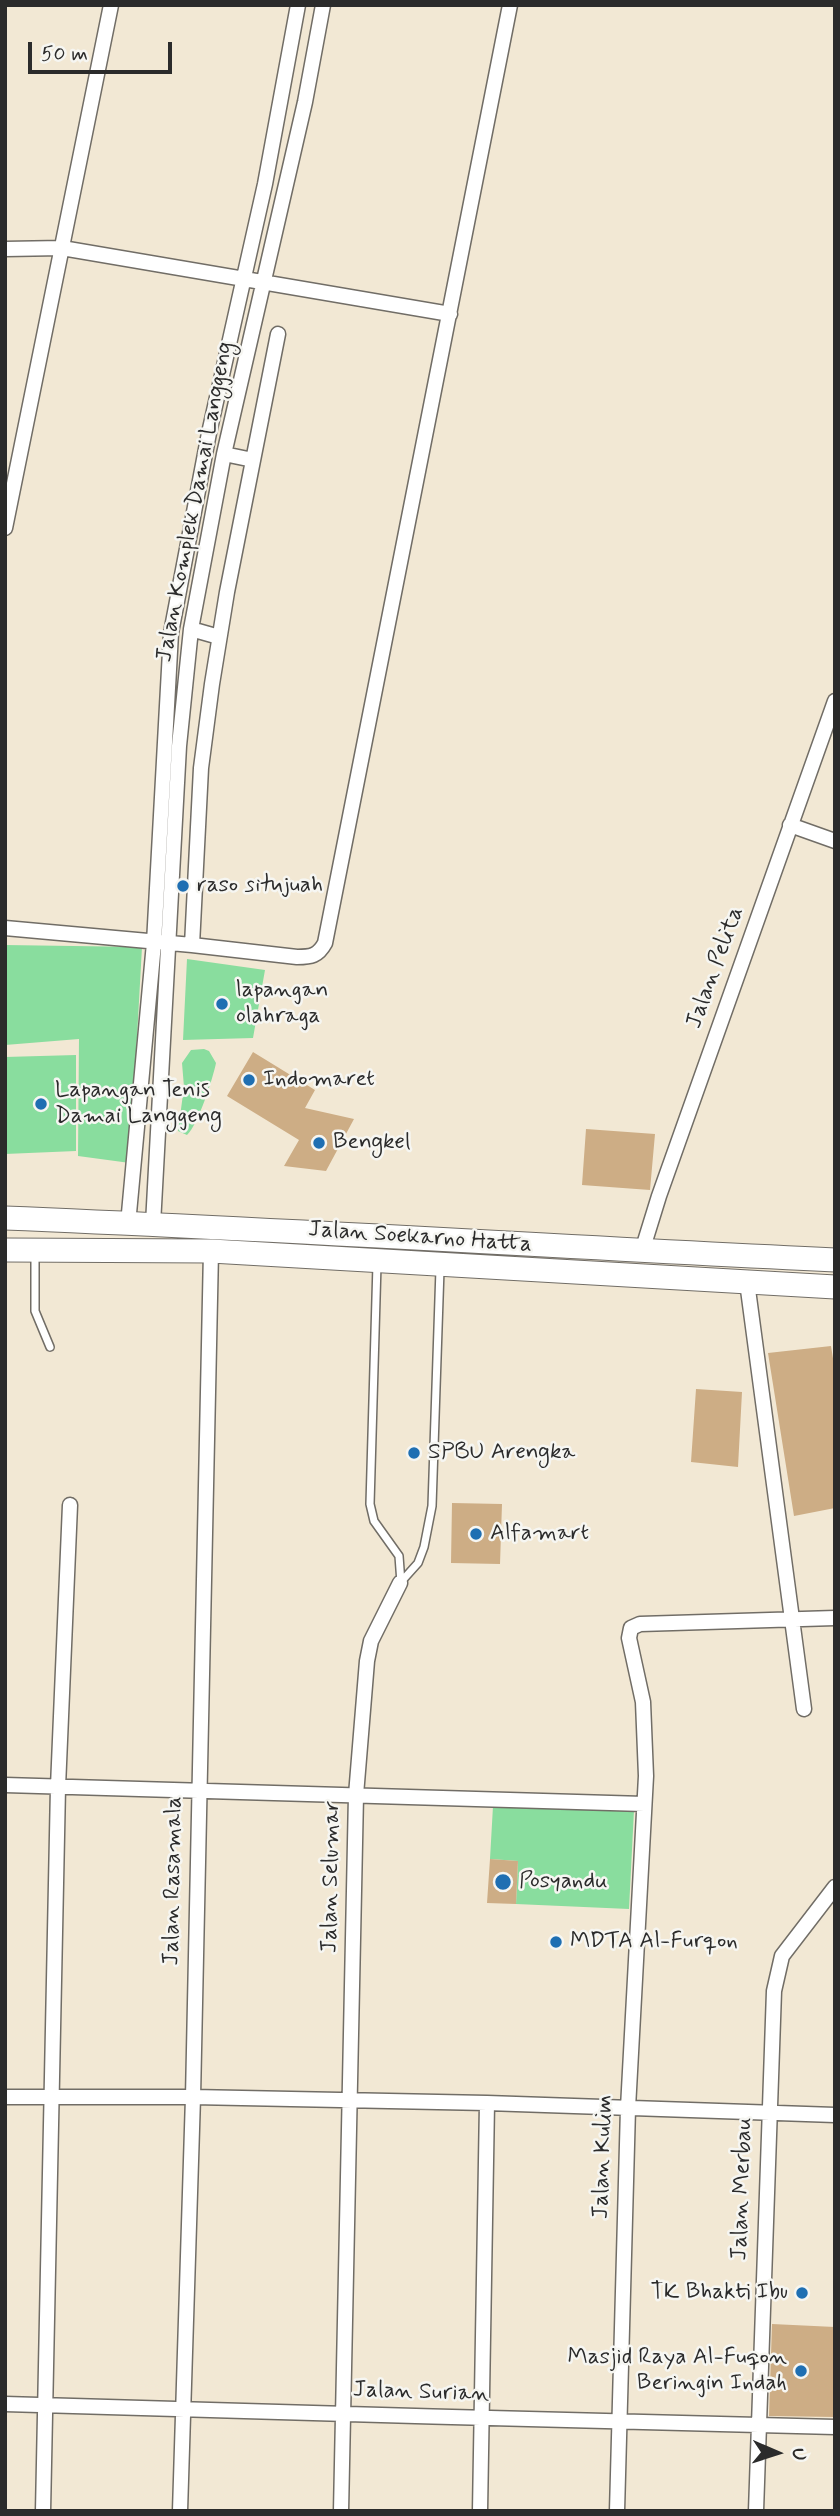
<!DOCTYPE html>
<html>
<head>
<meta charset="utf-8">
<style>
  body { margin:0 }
  #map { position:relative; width:840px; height:2516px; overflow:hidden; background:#f2e8d4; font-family:Mynerve,sans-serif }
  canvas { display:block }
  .frame { position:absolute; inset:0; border:7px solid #2b2b2b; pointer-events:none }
  .north { position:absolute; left:742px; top:2418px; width:70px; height:70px; -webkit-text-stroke:5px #f6f6f2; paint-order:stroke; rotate:93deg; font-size:19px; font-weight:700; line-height:28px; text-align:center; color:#2b2b2b }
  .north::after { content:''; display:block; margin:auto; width:24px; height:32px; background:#2b2b2b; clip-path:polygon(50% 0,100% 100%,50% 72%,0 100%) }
  .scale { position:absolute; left:28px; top:42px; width:144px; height:32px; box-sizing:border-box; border:4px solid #2b2b2b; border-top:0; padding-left:9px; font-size:21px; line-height:24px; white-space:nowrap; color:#2b2b2b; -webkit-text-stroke:5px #f6f6f2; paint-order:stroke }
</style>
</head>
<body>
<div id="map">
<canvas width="840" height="2516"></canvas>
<div class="frame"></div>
<div class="north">U</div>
<div class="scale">50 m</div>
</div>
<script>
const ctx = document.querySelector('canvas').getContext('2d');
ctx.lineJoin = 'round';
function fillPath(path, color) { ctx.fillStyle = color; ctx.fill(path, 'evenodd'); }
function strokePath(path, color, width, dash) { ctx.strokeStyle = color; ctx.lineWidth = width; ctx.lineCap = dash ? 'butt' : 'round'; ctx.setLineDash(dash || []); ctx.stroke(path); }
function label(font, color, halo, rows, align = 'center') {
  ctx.font = font + ' Mynerve,sans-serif'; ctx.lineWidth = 5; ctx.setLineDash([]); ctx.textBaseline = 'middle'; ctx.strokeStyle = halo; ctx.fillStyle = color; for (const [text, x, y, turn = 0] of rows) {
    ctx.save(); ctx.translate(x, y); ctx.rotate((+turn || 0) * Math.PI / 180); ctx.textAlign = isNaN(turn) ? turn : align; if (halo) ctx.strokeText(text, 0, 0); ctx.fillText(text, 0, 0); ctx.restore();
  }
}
fillPath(new Path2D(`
  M5,945l137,2 -12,216 -52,-7 1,-117 -74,6z
  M187,959l78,11 -12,68 -70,2z
  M204,1049l5,2 7,12c-3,15 -18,62 -29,72l-9,-4 6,-44 -2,-24 9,-13z
  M76,1055v96l-71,3v-97z
  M493,1806l141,4 -5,99 -113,-5 2,-43 -28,-2z`), '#89dd9e');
fillPath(new Path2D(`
  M253,1052l62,38 -10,18 49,11 -28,52 -42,-5 15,-26 -72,-44z
  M586,1129l69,5 -5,56 -68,-5z
  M831,1346l4,25v137l-41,8 -26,-163z
  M696,1389l46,3 -4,75 -47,-5z
  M452,1503l50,1 -2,60 -49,-1z
  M490,1859l28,2 -2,43 -29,-1z
  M772,2324l63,3v90l-66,-1z`), '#cdad85');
const lane = new Path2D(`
  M35,1252v59l15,36
  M377,1264l-7,240 4,17 25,35 2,27
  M400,1583l18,-20 6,-16 8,-41 8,-237`);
const street = new Path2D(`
  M5,249l57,-1 388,66
  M224,454l29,6
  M5,528l106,-523
  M191,629l28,8
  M790,825l45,16
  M5,928l187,17 105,12c14,0 21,-1 28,-14l185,-938
  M192,945l9,-177 11,-84 15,-92 51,-258
  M128,1224l26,-281 17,-310 38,-200 56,-249 33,-179
  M153,1224l26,-478 12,-117 33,-175 81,-352 18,-97
  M642,1251l17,-55 176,-495
  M747,1282l57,427
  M5,1785l639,19
  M5,2097h188l294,6 -7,408
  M487,2103l348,12
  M5,2404c277,8 553,17 830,23
  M43,2511l15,-724 12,-282
  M180,2511l13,-414 18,-846
  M341,2511l15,-716 11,-134 4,-20 29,-58
  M617,2511l11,-403 18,-332 -3,-74 -14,-64 2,-10 9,-4 195,-6
  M756,2511l18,-520 8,-35 53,-69`);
const primary = new Path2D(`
  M5,1218c277,11 553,29 830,42
  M5,1250l206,1 624,36`);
strokePath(lane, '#716d66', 10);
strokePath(street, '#716d66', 17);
strokePath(primary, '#716d66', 25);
strokePath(lane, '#fff', 7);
strokePath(street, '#fff', 14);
strokePath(primary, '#fff', 23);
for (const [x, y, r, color] of [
  [183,886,7,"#1f6fb2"],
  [222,1004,7,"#1f6fb2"],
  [249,1080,7,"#1f6fb2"],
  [41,1104,7,"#1f6fb2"],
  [319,1143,7,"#1f6fb2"],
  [414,1453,7,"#1f6fb2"],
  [476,1534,7,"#1f6fb2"],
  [503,1882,9,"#1f6fb2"],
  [556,1942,7,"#1f6fb2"],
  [802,2293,7,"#1f6fb2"],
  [801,2371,7,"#1f6fb2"]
]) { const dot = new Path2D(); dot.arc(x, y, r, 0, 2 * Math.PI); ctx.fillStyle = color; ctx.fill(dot); strokePath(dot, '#f6f6f2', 2.5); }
label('23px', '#2b2b2b', '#f6f6f2', [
  ["Jalan Komplek Damai Langgeng",196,502,-79],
  ["Jalan Pelita",716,968,-70],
  ["Jalan Soekarno Hatta",420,1238,4],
  ["Jalan Selumar",332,1877,-89],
  ["Jalan Rasamala",174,1881,-89],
  ["Jalan Kulim",604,2157,-88],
  ["Jalan Merbau",743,2189,-88],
  ["Jalan Surian",421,2393,2]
]);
label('23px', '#2b2b2b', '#f6f6f2', [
  ["raso situjuah",197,886],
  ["lapangan",236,991],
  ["olahraga",236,1017],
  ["Indomaret",263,1080],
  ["Lapangan Tenis",55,1091],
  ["Damai Langgeng",55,1117],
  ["Bengkel",333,1143],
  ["SPBU Arengka",428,1453],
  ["Alfamart",490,1534],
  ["Posyandu",519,1882],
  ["MDTA Al-Furqon",570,1942],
  ["TK Bhakti Ibu",788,2293,"right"],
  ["Masjid Raya Al-Fuqon",787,2358,"right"],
  ["Beringin Indah",787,2384,"right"]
], 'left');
</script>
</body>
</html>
